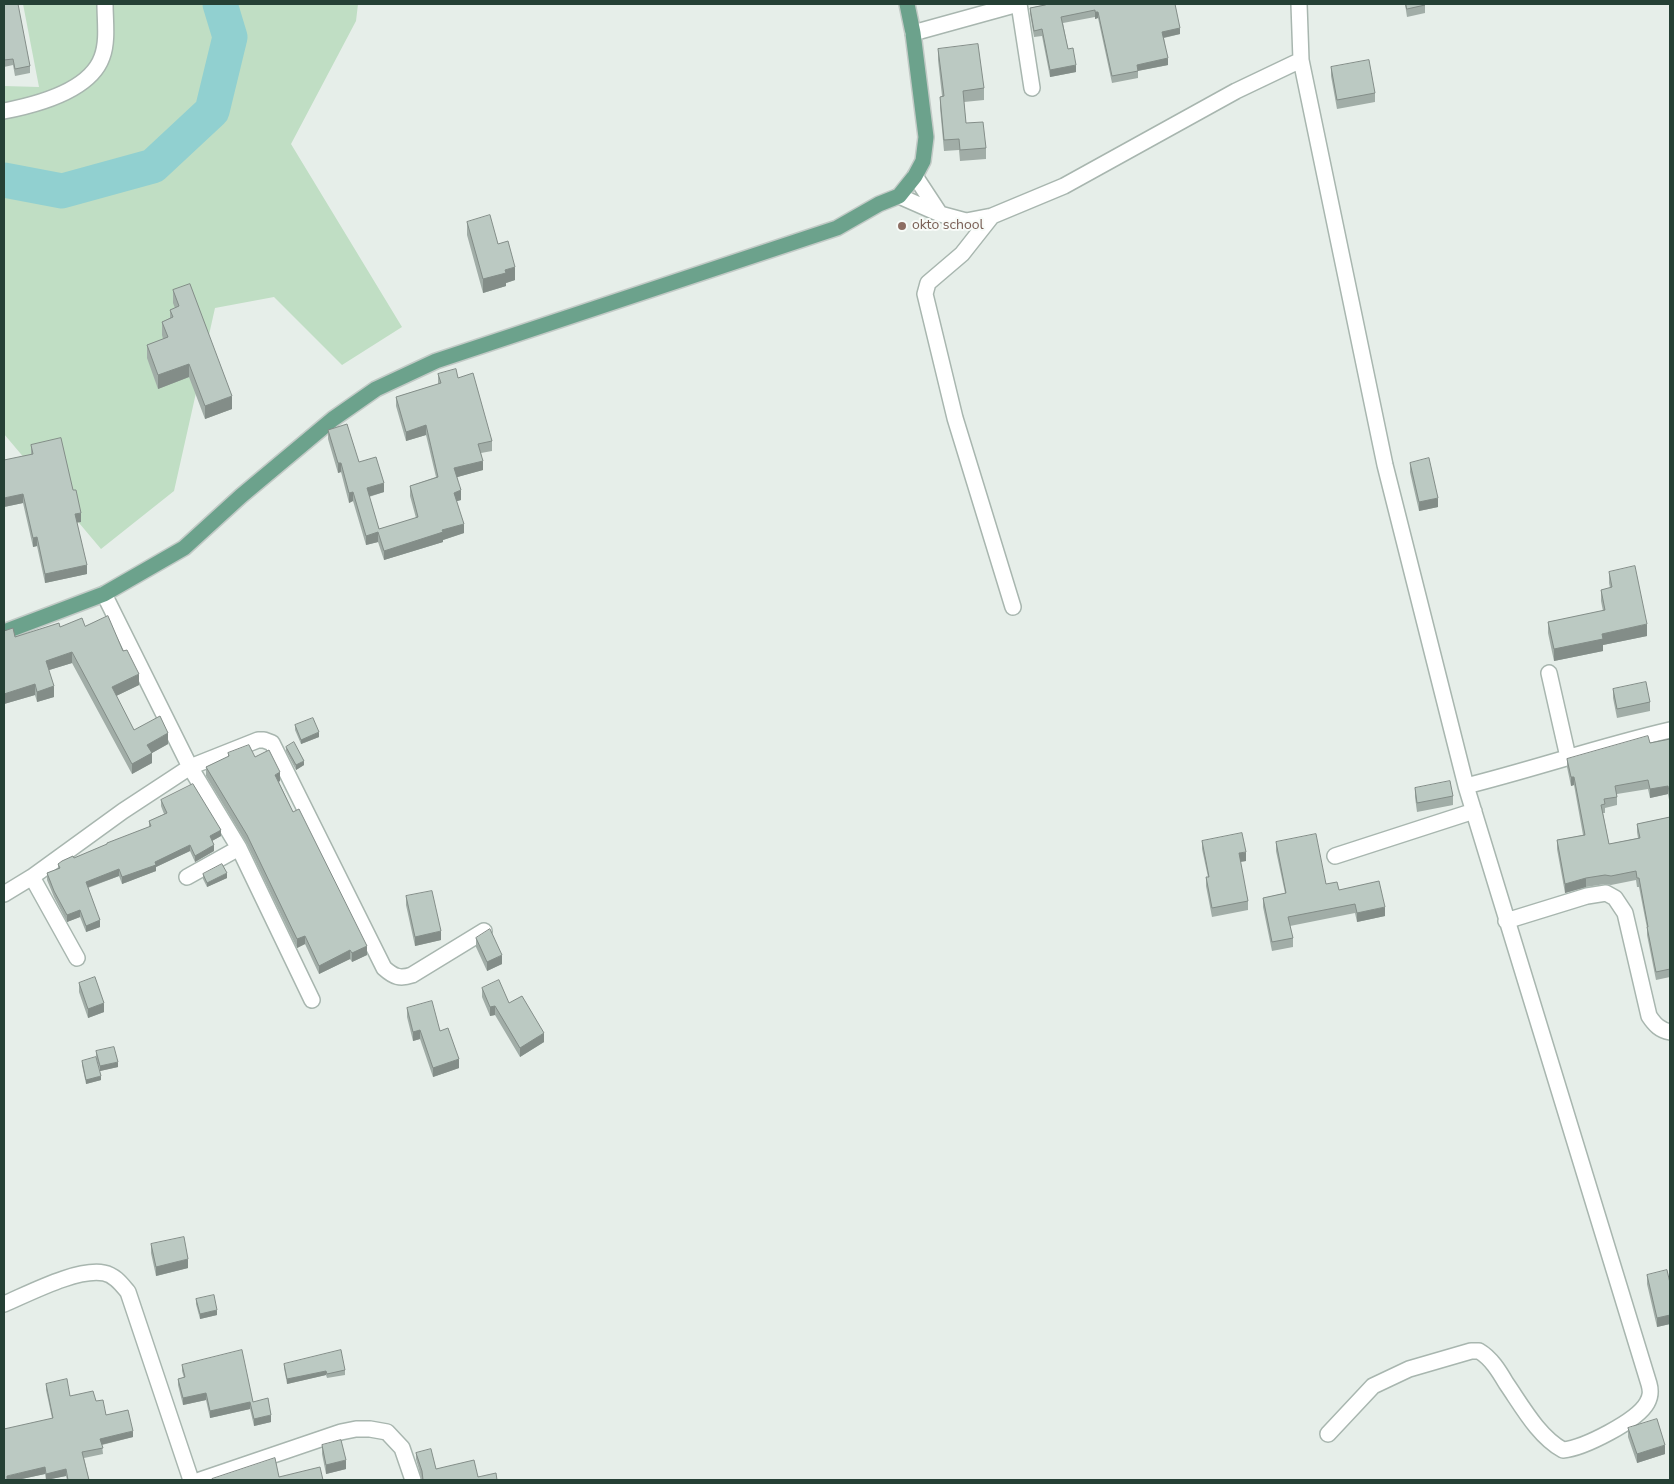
<!DOCTYPE html>
<html>
<head>
<meta charset="utf-8">
<style>
  body { margin:0 }
  #map { position:relative; width:1674px; height:1484px; overflow:hidden; background:#e6eee9; font-family:"Nunito Sans",sans-serif }
  canvas { display:block }
  .frame { position:absolute; inset:0; border:5px solid #254035; pointer-events:none }
</style>
</head>
<body>
<div id="map">
<canvas width="1674" height="1484"></canvas>
<div class="frame"></div>
</div>
<script>
const ctx = document.querySelector('canvas').getContext('2d');
ctx.lineJoin = 'round';
function fillPath(path, color) { ctx.fillStyle = color; ctx.fill(path, 'evenodd'); }
function strokePath(path, color, width, dash) { ctx.strokeStyle = color; ctx.lineWidth = width; ctx.lineCap = dash ? 'butt' : 'round'; ctx.setLineDash(dash || []); ctx.stroke(path); }
function label(font, color, halo, rows, align = 'center') {
  ctx.font = font + ' "Nunito Sans",sans-serif'; ctx.lineWidth = 4; ctx.setLineDash([]); ctx.textBaseline = 'middle'; ctx.strokeStyle = halo; ctx.fillStyle = color; for (const [text, x, y, turn = 0] of rows) {
    ctx.save(); ctx.translate(x, y); ctx.rotate((+turn || 0) * Math.PI / 180); ctx.textAlign = isNaN(turn) ? turn : align; if (halo) ctx.strokeText(text, 0, 0); ctx.fillText(text, 0, 0); ctx.restore();
  }
}
fillPath(new Path2D(`
  M23,4h335l-2,17 -65,123 111,183 -60,38 -68,-68 -59,11 -41,183 -73,58 -97,-115v-348l35,1z`), '#c0dec4');
strokePath(new Path2D(`
  M4,180l58,11 91,-25 59,-55 18,-74 -10,-33`), '#91d0d0', 35);
const minor = new Path2D(`
  M1019,4l13,84
  M913,33l105,-29
  M1301,60l84,405 81,321 183,598c2,7 2,12 -2,19 -10,18 -63,45 -84,47 -25,-14 -41,-44 -57,-67 -7,-12 -15,-25 -27,-32h-8l-62,18 -36,17 -45,48
  M4,111c31,-6 86,-20 98,-54 6,-16 3,-36 3,-53
  M915,176l25,38
  M899,196l41,18 26,7 26,-5 72,-30 172,-95 65,-31 -2,-56
  M992,216l-30,38 -34,29 -3,11 30,124 58,189
  M1549,673l19,84
  M1466,786c68,-17 135,-40 204,-56
  M1335,856l139,-45
  M32,877l45,81
  M187,877l52,-29
  M4,894l28,-17 91,-66 67,-44 -86,-173
  M1506,921l81,-25 19,-3 9,5 10,15 24,103c6,9 11,14 21,16
  M312,1000l-73,-152 -49,-81 68,-27h6l8,3 112,225c10,9 16,11 28,7l72,-44
  M4,1304c26,-11 73,-36 100,-31 11,2 18,12 24,19l63,188
  M200,1480l141,-48 15,-3h14l17,3 15,16 11,32`);
const major = new Path2D(`
  M4,632l100,-38 80,-46 57,-52 92,-77 43,-30 60,-28 401,-133 42,-24 20,-8 16,-20 8,-15 3,-24 -13,-104 -6,-29`);
strokePath(minor, '#a8b6af', 18);
strokePath(major, '#c2cac6', 18);
strokePath(minor, '#fff', 15);
strokePath(major, '#6ca28c', 15);
fillPath(new Path2D(`
  M4,4l26,62v7l-15,3 -2,-11 -9,2z
  M1043,4h132l5,30 -16,4 4,27 -30,6v7l-26,5 -14,-65 -3,1v-2l-32,6 5,26 8,23 -26,5 -8,-41 -8,1 -4,-23v-6l13,-3z
  M1405,4h20v9l-18,4z
  M938,49l46,39v12l-20,2 2,21 20,25v11l-26,2 -1,-11 -15,1 -4,-43v-11l2,-1 -4,-36z
  M1331,67l44,26v9l-38,7 -6,-33z
  M467,222l31,22 17,36 -9,3v3l-23,7 -16,-58z
  M173,290l59,119 -27,10 -16,-42 -31,12 -11,-31v-13l16,-6 -1,-4v-13l8,-4v-8l5,-2 -2,-5z
  M438,374l20,4 34,63v10l-11,2 2,17 -26,7 4,23 -5,1 8,32 -21,7v2l-59,18 -6,-18 -12,3 -13,-44 -4,2 -8,-31 -3,1 -10,-34v-9l31,32 25,30 -15,5 10,32 37,-11 -6,-22v-10l26,-9 -10,-42 -20,6 -10,-35v-9l42,-13z
  M31,445l50,77h-4l10,52 -42,9 -8,-37 -4,1 -10,-44 -19,4 27,-53z
  M1410,463l28,44 -19,4 -9,-39z
  M1609,572l38,64 -44,9v6l-49,10 -6,-28v-11l55,-11 -2,-10v-11l9,-2 -1,-5z
  M85,626l38,25 16,34 -23,11 18,34 34,14 -16,9v10l-20,11 -60,-111 -23,7 5,27 -17,5 -2,-7 -31,9v-73l11,6 45,-10z
  M1613,689l37,13v9l-33,7 -4,-20z
  M295,725l24,12 -18,7 -6,-14z
  M1670,739v66l-2,-11 -18,4 -2,-9 -31,5v11l-12,3v5h-2l6,31 29,-6 -1,-6v-8l33,-7v160l-14,3 -9,-45v-7l-8,-41h-2l-1,-7 -25,5 -6,-1 -19,3 -21,6 -8,-44v-9l26,-5 -9,-50 -3,1 -4,-19v-8z
  M286,747l18,18 -8,5 -10,-19z
  M228,753l27,4 25,24 -1,1 14,30 74,143 -15,7 -2,-3 -31,15 -14,-30 -8,4 -50,-104 -41,-68v-9l22,-10z
  M1415,788l38,8v9l-36,7 -2,-15z
  M161,800l60,36 -9,5 2,10 -19,11 -5,-11 -34,16v4l-34,13 -3,-8 -31,12 12,39 -14,5 -6,-15 -13,5 -13,-25 -7,-17v-7l11,-4v-5l16,-6 75,-31v-6l15,-7 -3,-8z
  M1202,841l44,20 -6,1 8,39v9l-36,7 -6,-31v-9h2l-6,-28z
  M1276,842l50,42 59,32 -28,6 -2,-9 -65,13 3,12v9l-21,4 -9,-44v-9l22,-5 -9,-42z
  M203,874l24,4 -20,9 -4,-8z
  M406,896l35,44 -26,6 -9,-41z
  M476,938l26,26 -15,7 -11,-24z
  M79,983l25,29 -16,6 -9,-26z
  M482,988l62,54 -24,15 -25,-42 -5,1 -8,-19z
  M407,1008l33,23 19,37 -26,9 -13,-38 -7,2 -6,-24z
  M96,1051l22,16 -18,4 -4,-15z
  M82,1061l19,19 -15,4 -4,-19z
  M151,1244l37,24 -32,8 -5,-23z
  M1647,1275l23,8v41l-13,3 -10,-43z
  M196,1299l21,16 -17,4 -4,-15z
  M284,1364l61,6v5l-18,3 -1,-3 -39,9 -3,-16z
  M182,1365l71,37 18,20 -17,4 -4,-17 -40,9 -4,-18 -23,5 -5,-20v-6l6,-1 -2,-7z
  M46,1384l24,12 26,5 10,14 27,22 -31,8 1,9 -19,4 5,22h-22l-1,-4 -20,4 -1,-6 -28,6 35,-62 -6,-28z
  M1628,1428l37,26 -28,9 -9,-26z
  M322,1445l24,24 -20,5 -4,-20z
  M416,1453l20,16 61,11h-75l-6,-21z`), '#a1ada7');
fillPath(new Path2D(`
  M1095,12h3v6l-3,1z
  M1180,28v6l-18,4v-6z
  M1168,58v7l-31,6v-6z
  M1076,65v7l-26,5v-7z
  M515,267v13l-9,3v3l-23,7v-14l22,-9z
  M189,364v13l-31,12v-14z
  M232,396v13l-27,10v-13z
  M426,425v10l-20,6v-9z
  M483,461v9l-29,8v-10z
  M338,463h3v9l-3,1z
  M384,483v9l-17,5v-9z
  M461,490v10l-7,2v-9z
  M353,492v9l-4,2v-10z
  M23,494v9l-19,4v-9z
  M1438,498v9l-19,4v-9z
  M81,513v9l-6,1v-9z
  M464,524v9l-21,7v2l-59,18v-9l58,-21z
  M378,532v10l-12,3v-9z
  M37,537v9l-4,1v-9z
  M87,565v9l-42,9v-9z
  M1647,624v12l-44,9v6l-49,10v-12l48,-15z
  M72,652v11l-26,8v-10z
  M139,674v11l-27,13v-11z
  M35,684v11l-31,9v-10z
  M54,686v11l-17,5v-10z
  M319,732v5l-18,7v-4z
  M168,733v11l-16,9v10l-20,11v-10l15,-19z
  M304,761v4l-8,5v-5z
  M280,772v9l-5,2v-8z
  M1571,777h3v8l-3,1z
  M1668,786v8l-18,4v-9z
  M221,830v6l-11,6v-6z
  M190,845v6l-34,16v4l-34,13v-7z
  M214,845v6l-19,11v-6z
  M1246,852v9l-7,1v-9z
  M119,869v7l-33,12v-6z
  M227,873v5l-20,9v-4z
  M1586,878v9l-21,6v-9z
  M1385,907v9l-28,6v-9z
  M80,910v7l-13,5v-7z
  M100,920v7l-14,5v-6z
  M441,931v9l-26,6v-9z
  M305,936v8l-8,4v-9z
  M367,946v9l-15,7v-9z
  M350,950v9l-31,15v-8z
  M502,955v9l-15,7v-9z
  M104,1003v9l-16,6v-9z
  M495,1006v9l-5,1v-9z
  M420,1030v9l-7,2v-9z
  M544,1033v9l-24,15v-9z
  M459,1059v9l-26,9v-9z
  M118,1062v5l-18,4v-5z
  M101,1076v4l-15,4v-4z
  M188,1259v9l-32,8v-9z
  M217,1310v5l-17,4v-5z
  M1670,1315v9l-13,3v-9z
  M326,1371v4l-39,9v-5z
  M206,1393v7l-23,5v-7z
  M250,1402v7l-40,9v-7z
  M271,1415v7l-17,4v-7z
  M133,1431v6l-33,8v-6z
  M1665,1445v9l-28,9v-9z
  M346,1460v9l-20,5v-9z
  M45,1467v7l-28,6h-12l2,-4z
  M66,1469v7l-20,4v-6z`), '#838d88');
const building = new Path2D(`
  M4,4h14l12,62 -15,3 -2,-10 -9,1z
  M1044,4h131l5,24 -18,4 6,26 -31,7 1,6 -26,5 -14,-64h-3v-2l-34,7 7,32 5,-1 3,17 -26,5 -8,-41 -8,2 -4,-23 15,-3z
  M1406,4h19v1l-18,4z
  M978,44l6,44 -21,3 3,32 17,-1 3,26 -26,2 -1,-11 -15,1 -4,-43 4,-1 -6,-47z
  M1369,60l6,33 -38,7 -6,-33z
  M490,215l8,29 10,-3 7,26 -10,3 1,3 -23,6 -16,-57z
  M190,284l42,112 -27,10 -16,-42 -31,11 -11,-30 21,-8 -6,-15 11,-5 -3,-7 9,-4 -6,-16z
  M456,369l2,9 15,-5 19,68 -14,3 5,17 -29,7 7,22 -7,3 10,31 -22,6 1,2 -59,19 -6,-19 -12,4 -13,-44 -4,1 -8,-30h-3l-10,-33 19,-6 12,38 17,-5 8,26 -17,5 12,41 39,-12 -8,-31 28,-9 -12,-52 -20,7 -10,-35 45,-14 -3,-9z
  M61,438l12,52h3l5,23 -6,1 12,51 -42,9 -8,-37 -4,1 -10,-44 -19,4v-38l29,-6 -2,-9z
  M1429,458l9,40 -19,4 -9,-39z
  M1635,566l12,58 -45,10 1,5 -49,10 -6,-27 57,-12 -4,-20 11,-3 -3,-15z
  M108,616l15,35 4,-1 12,24 -27,13 22,43 26,-14 8,17 -21,12 5,8 -20,11 -60,-112 -26,9 8,25 -17,6 -2,-8 -31,10v-63l9,-3 2,9 44,-14 1,4 22,-9 3,8z
  M1646,682l4,20 -33,7 -4,-20z
  M313,718l6,14 -18,8 -6,-15z
  M1648,736l2,7 20,-4v57l-2,-10 -18,3 -2,-9 -33,6 2,11 -13,2 1,5 -4,1 8,39 31,-6 -3,-14 33,-7v152l-14,3 -9,-45h1l-9,-49h-2l-1,-7 -25,5 -6,-1 -19,3 -21,6 -8,-44 28,-5 -11,-58h-3l-4,-18z
  M294,742l10,19 -8,4 -10,-18z
  M249,745l6,12 14,-7 11,22 -5,3 18,37 6,-3 68,137 -15,7 -2,-3 -31,16 -14,-30 -8,3 -50,-104 -41,-68 23,-11 -1,-3z
  M1450,781l3,15 -36,7 -2,-15z
  M193,784l28,46 -11,6 4,9 -19,11 -5,-11 -35,17 1,3 -34,12 -3,-8 -33,13 14,38 -14,6 -6,-16 -13,5 -13,-24 -7,-18 13,-5 -2,-4 4,-3 11,-5 1,2 33,-14v-1l44,-17 -2,-5 18,-8 -6,-13z
  M1242,833l4,19 -7,1 9,48 -36,7 -6,-31h3l-7,-36z
  M1316,834l10,50 11,-2 2,8 40,-9 6,26 -28,6 -2,-9 -67,13 5,21 -21,4 -9,-44 23,-5 -10,-51z
  M222,864l5,9 -20,10 -4,-9z
  M432,891l9,40 -26,6 -9,-41z
  M490,929l12,26 -15,7 -11,-24z
  M95,977l9,26 -16,6 -9,-26z
  M499,980l10,23 13,-7 22,37 -24,15 -25,-42 -5,1 -8,-19z
  M432,1001l8,30 8,-3 11,31 -26,9 -13,-38 -7,2 -6,-24z
  M114,1047l4,15 -18,4 -4,-15z
  M96,1057l5,19 -15,4 -4,-19z
  M184,1237l4,22 -32,8 -5,-23z
  M1667,1270l3,13v32l-13,3 -10,-43z
  M214,1295l3,15 -17,4 -4,-15z
  M242,1350l11,52 15,-4 3,17 -17,4 -4,-17 -40,9 -4,-18 -23,5 -5,-19 7,-2 -3,-12z
  M341,1350l4,20 -18,4 -1,-3 -39,8 -3,-15z
  M67,1379l3,17 23,-5 3,10 7,-1 3,15 22,-5 5,21 -33,8 3,9 -21,4 7,28h-21l-2,-11 -20,5 -1,-7 -38,9v4h-3v-51l49,-11 -7,-34z
  M1657,1419l8,26 -28,9 -9,-26z
  M341,1440l5,20 -20,5 -4,-20z
  M431,1449l5,20 38,-9 4,17 18,-4 1,7h-74l-1,-9 -6,-18z
  M275,1458l4,19 41,-10 3,13h-111v-1z`);
fillPath(building, '#bbc9c2');
strokePath(building, '#838d88', 1);
for (const [x, y, r, color] of [
  [902,226,5,"#8d6e63"]
]) { const dot = new Path2D(); dot.arc(x, y, r, 0, 2 * Math.PI); ctx.fillStyle = color; ctx.fill(dot); strokePath(dot, '#f7fbf8', 2); }
label('14px', '#785e54', '#f7fbf8', [
  ["okto school",912,226]
], 'left');
</script>
</body>
</html>
